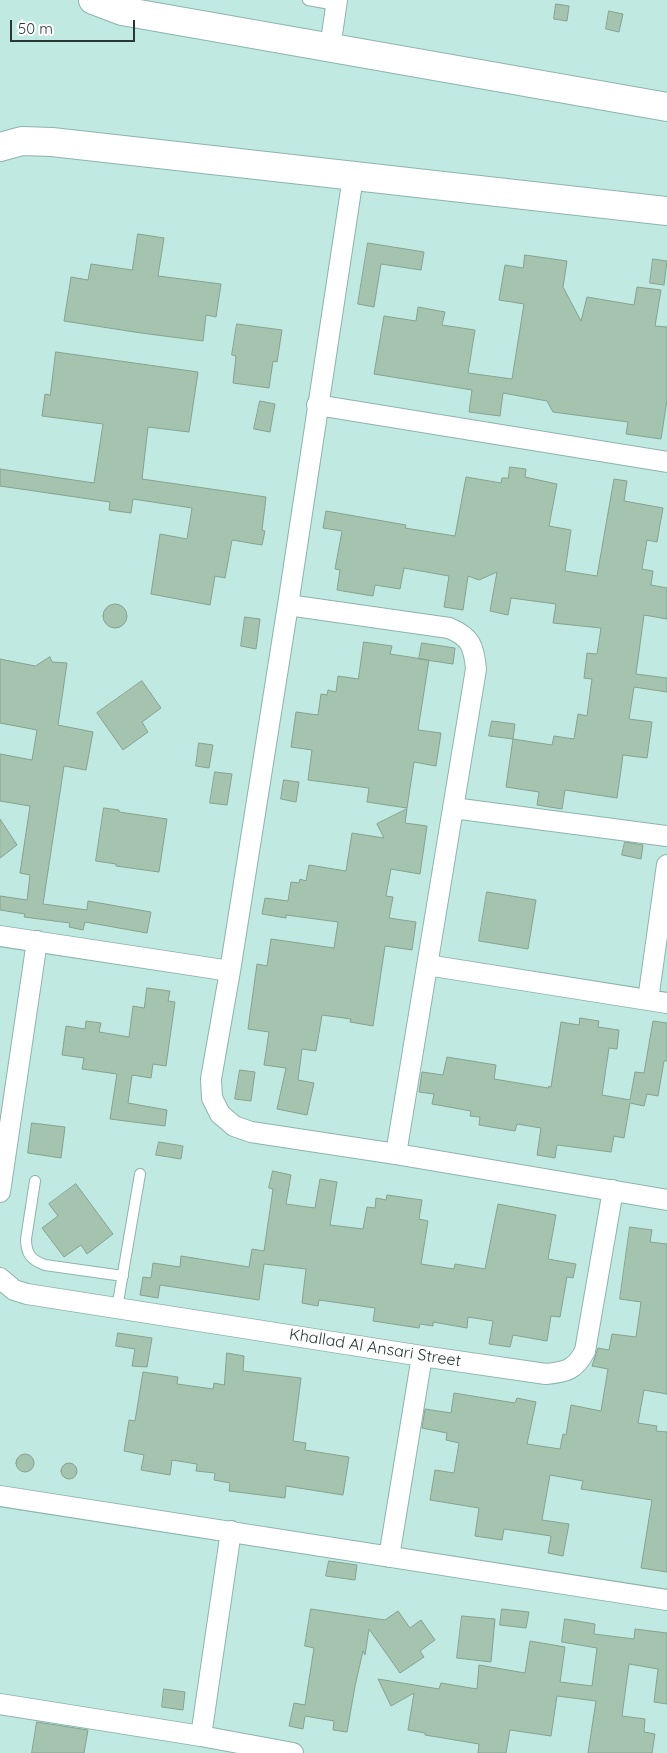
<!DOCTYPE html>
<html>
<head>
<meta charset="utf-8">
<style>
  body { margin:0 }
  #map { position:relative; width:667px; height:1753px; overflow:hidden; background:#c0e9e2; font-family:Quicksand,sans-serif }
  canvas { display:block }
  .scale { position:absolute; left:10px; top:20px; width:125px; height:22px; box-sizing:border-box; border:2px solid #263734; border-top:0; padding-left:6px; font-size:15px; line-height:18px; white-space:nowrap; color:#263734; -webkit-text-stroke:4px #fff; paint-order:stroke }
</style>
</head>
<body>
<div id="map">
<canvas width="667" height="1753"></canvas>
<div class="scale">50 m</div>
</div>
<script>
const ctx = document.querySelector('canvas').getContext('2d');
ctx.lineJoin = 'round';
function fillPath(path, color) { ctx.fillStyle = color; ctx.fill(path, 'evenodd'); }
function strokePath(path, color, width, dash) { ctx.strokeStyle = color; ctx.lineWidth = width; ctx.lineCap = dash ? 'butt' : 'round'; ctx.setLineDash(dash || []); ctx.stroke(path); }
function label(font, color, halo, rows, align = 'center') {
  ctx.font = font + ' Quicksand,sans-serif'; ctx.lineWidth = 4.5; ctx.setLineDash([]); ctx.textBaseline = 'middle'; ctx.strokeStyle = halo; ctx.fillStyle = color; for (const [text, x, y, turn = 0] of rows) {
    ctx.save(); ctx.translate(x, y); ctx.rotate((+turn || 0) * Math.PI / 180); ctx.textAlign = isNaN(turn) ? turn : align; if (halo) ctx.strokeText(text, 0, 0); ctx.fillText(text, 0, 0); ctx.restore();
  }
}
const building = new Path2D(`
  M556,4l13,2 -2,15 -13,-2z
  M609,11l14,3 -4,18 -13,-3z
  M138,234l26,4 -6,38 63,8 -5,33 -10,-2 -3,26 -62,-8 -77,-12 7,-44 17,3 3,-16 41,6z
  M368,243l56,9 -3,18 -40,-6 -7,43 -16,-3z
  M525,255l42,6 -4,26 18,34 6,-24 47,8 3,-18 24,3 -6,36 12,1v73l-6,39 -35,-5 2,-12 -75,-10 -6,-11 -44,-8 -3,23 -31,-4 3,-22 -98,-16 10,-58 32,5 2,-14 27,5 -3,13 33,5 -7,43 44,6 12,-75 -25,-4 6,-35 18,3z
  M653,259l14,2 -3,24 -14,-2z
  M237,324l45,6 -5,32 -4,-1 -4,27 -36,-5 3,-27 -4,-1z
  M56,352l142,20 -9,60 -41,-5 -6,52 124,18 -4,33 3,1 -3,14 -30,-5 -7,38 -10,-2 -5,29 -59,-11 9,-60 27,5 5,-31 -59,-9 -2,14 -22,-3 1,-8 -110,-16v-17l94,14 9,-59 -61,-8 3,-22 5,1z
  M260,401l15,3 -5,28 -16,-3z
  M510,467l16,2 -1,8 32,7 -8,42 22,4 -6,41 32,5 17,-97 13,2 -3,20 39,7 -6,34 -10,-2 -5,29 11,2 -2,14 16,3v31l-23,-4 -8,59 31,4v14l-33,-5 -5,32 23,3 -2,15 -3,21 -24,-3 -6,43 -52,-8 -3,19 -25,-4 2,-13 -33,-5 7,-48 39,6 2,-9 20,3 4,-25 9,2 5,-37 -8,-1 3,-25 10,1 4,-26 -48,-5 3,-19 -45,-6 -3,17 -18,-4 7,-39 -18,8 -11,-4 -5,34 -19,-3 5,-31 -45,-8 -4,21 -25,-4 -2,11 -36,-6 3,-20 -5,-1 7,-38 -19,-3 3,-17 80,14 -1,3 50,8 11,-59 35,6 1,-5h6z
  M103 616a12 12 0 1 1 24 0a12 12 0 1 1-24 0Z
  M245,617l15,2 -4,30 -15,-3z
  M364,642l28,4 -2,8 39,6 -11,70 23,3 -5,33 -22,-4 -7,46 -40,-6 2,-14 -61,-8 4,-30 -21,-3 5,-35 22,3 3,-21 6,1 1,-5 8,2 2,-16 20,3z
  M422,643l33,5 -2,16 -34,-5z
  M50,657l2,5 15,1 -9,62 35,7 -7,38 -22,-4 -21,138 44,6 1,-9 63,11 -4,21 -62,-11 -2,8 -14,-3 1,-4 -46,-6 1,-3 -25,-4v-14l27,4 3,-25 -10,-2 10,-67 -30,-5v-47l32,6 5,-30 -37,-7v-64l35,7z
  M142,681l19,27 -19,14 6,10 -25,18 -26,-37z
  M492,721l23,3 -2,15 -24,-3z
  M199,743l14,2 -4,23 -13,-2z
  M215,772l17,2 -5,31 -17,-2z
  M284,780l15,2 -3,20 -15,-3z
  M104,808l15,2v2l48,7 -8,53 -43,-6v-2l-20,-3z
  M407,809l-2,14 22,3 -7,48 -29,-5 -5,27 7,1 -4,21 27,4 -4,28 -27,-4 -12,80 -23,-4 1,-3 -29,-4 -6,36 -14,-2 -4,31 16,3 -7,32 -30,-6 9,-41 -22,-3 5,-33 -21,-3 9,-65 10,2 4,-27 63,9 4,-26 -52,-7v3l-24,-4 3,-16 23,3 3,-19 8,1 1,-4 6,2 3,-16 37,6 6,-38 32,5 -7,-14z
  M0,819l17,26 -17,13z
  M625,842l18,3 -2,14 -19,-4z
  M487,892l49,8 -8,49 -49,-8z
  M147,988l23,3 -2,10 7,1 -9,64 -13,-2 -2,14 -19,-3 -4,28 39,7 -2,16 -55,-7 7,-45 -35,-5 2,-11 -22,-3 4,-29 19,3 1,-8 15,2 -2,9 30,5 4,-31 11,2z
  M580,1018l19,3 -1,6 21,3 -2,19 -8,-1 -7,47 28,5 5,-28 9,1 9,-52 14,2v38h-3l-6,35 -11,-2 -3,12 -14,-3 -6,35 -10,-2 -3,16 -54,-7 -2,13 -18,-3 4,-27 -24,-4 -2,7 -36,-6 1,-8 -10,-1 1,-5 -39,-7 2,-10 -15,-2 3,-20 21,3 4,-18 49,8 -2,14 54,9 1,-2 2,1 10,-65 18,3z
  M240,1070l15,2 -4,29 -16,-2z
  M32,1123l33,4 -4,31 -33,-5z
  M159,1142l24,4 -2,13 -25,-4z
  M273,1171l18,4 -5,29 29,4 5,-29 17,3 -7,43 33,4 4,-22 8,1 1,-10 10,2 1,-5 35,5 -3,19 9,2 -7,43 33,5 1,-5 30,5 13,-65 58,11 -8,44 28,5 -3,14 -6,-1 -7,40 -9,-1 -4,25 -34,-6 -3,12 -21,-3 4,-23 -25,-4 -1,11 -34,-6v4l-13,-2 -1,4 -46,-7 2,-13 -56,-8 -1,6 -16,-3 4,-34 -42,-5 -5,36 -99,-15 -2,13 -18,-3 3,-18 8,1 2,-15 27,4 1,-11 68,11 3,-18 12,2 9,-62 -4,-1z
  M76,1184l37,50 -26,20 -6,-9 -17,12 -22,-29 16,-12 -9,-12z
  M630,1227l22,3 -2,12 17,2v150l-23,-4 -6,33 19,3 -1,5 11,1v140l-26,-4 11,-68 -71,-11 2,-8 -33,-6 -8,45 27,4 -6,32 -15,-3 3,-17 -47,-7 -2,11 -27,-4 4,-28 -49,-8 5,-30 19,3 5,-30 -13,-3 1,-7 -25,-5 3,-19 26,4 3,-20 61,10 2,-5 19,4 -9,42 33,5 3,-15 3,1 5,-30 30,6 7,-42 -16,-3 6,-18 11,2 3,-16 24,3 5,-35 -21,-3z
  M118,1333l34,5 -5,29 -15,-1 3,-17 -19,-3z
  M227,1353l17,3 -1,15 58,7 -8,63 13,2 -1,7 44,7 -6,38 -57,-9 -1,12 -56,-7 1,-8 -16,-3 1,-7 -19,-2 1,-7 -25,-4 -2,15 -29,-5 3,-15 -20,-4 5,-31 6,1 8,-49 35,5 -1,7 36,5 1,-6 10,2z
  M16 1463a9 9 0 1 1 18 0a9 9 0 1 1-18 0Z
  M61 1471a8 8 0 1 1 16 0a8 8 0 1 1-16 0Z
  M329,1561l28,4 -2,15 -29,-4z
  M311,1609l74,11 13,-9 12,17 11,-8 14,20 -15,11 4,6 -24,16 -31,-44 -4,26 -2,-4 -8,35 -8,46 -14,-2 1,-9 -29,-5 -2,13 -14,-3 5,-23 11,2 9,-57 -9,-2z
  M502,1609l27,3 -3,16 -26,-3z
  M462,1616l33,3 -4,43 -34,-4z
  M565,1619l30,5 -1,10 40,5 1,-10 32,4v71l-13,-2 4,-33 -29,-5 -7,52 23,3 -1,13 11,2 -3,19h-64l8,-52 -39,-5 -6,40 -41,-6 -4,23h-28l1,-9 -54,-9v-2l-17,-3 6,-37 -23,13 -13,-27 61,10 2,-6 36,6 2,-24 46,8 5,-32 35,6 -5,35 32,4 5,-38 -35,-6z
  M164,1689l21,3 -2,18 -21,-3z
  M37,1722l51,8 -4,23h-52z`);
fillPath(building, '#a5c4af');
strokePath(building, '#85a28e', 1);
const lane = new Path2D(`
  M308,0l28,5
  M35,1181l-9,58c0,15 5,21 19,26l78,11
  M117,1308l23,-134`);
const street = new Path2D(`
  M330,48l7,-48
  M353,177l-65,428 -58,366 -19,108 1,19 8,16 14,12 17,6 145,22 271,46
  M317,405l350,57
  M288,605l161,23c22,9 25,19 27,41l-80,485
  M453,808l214,28
  M0,936l230,35
  M427,965l240,38
  M648,1000l19,-135
  M0,1192l37,-251
  M0,1278l14,12 13,4 395,62 124,18c20,-2 29,-4 39,-23l28,-161
  M0,1496l667,104
  M389,1557l33,-201
  M0,1704l201,32 92,17
  M201,1736l30,-205`);
const secondary = new Path2D(`
  M93,0l29,11 545,96
  M0,147l22,-6 30,1 615,69`);
strokePath(lane, '#8cb4ad', 12);
strokePath(street, '#8cb4ad', 22);
strokePath(secondary, '#8cb4ad', 30);
strokePath(lane, '#fff', 10);
strokePath(street, '#fff', 20);
strokePath(secondary, '#fff', 28);
label('16px', '#263734', '#fff', [
  ["Khallad Al Ansari Street",375,1348,9]
]);
</script>
</body>
</html>
